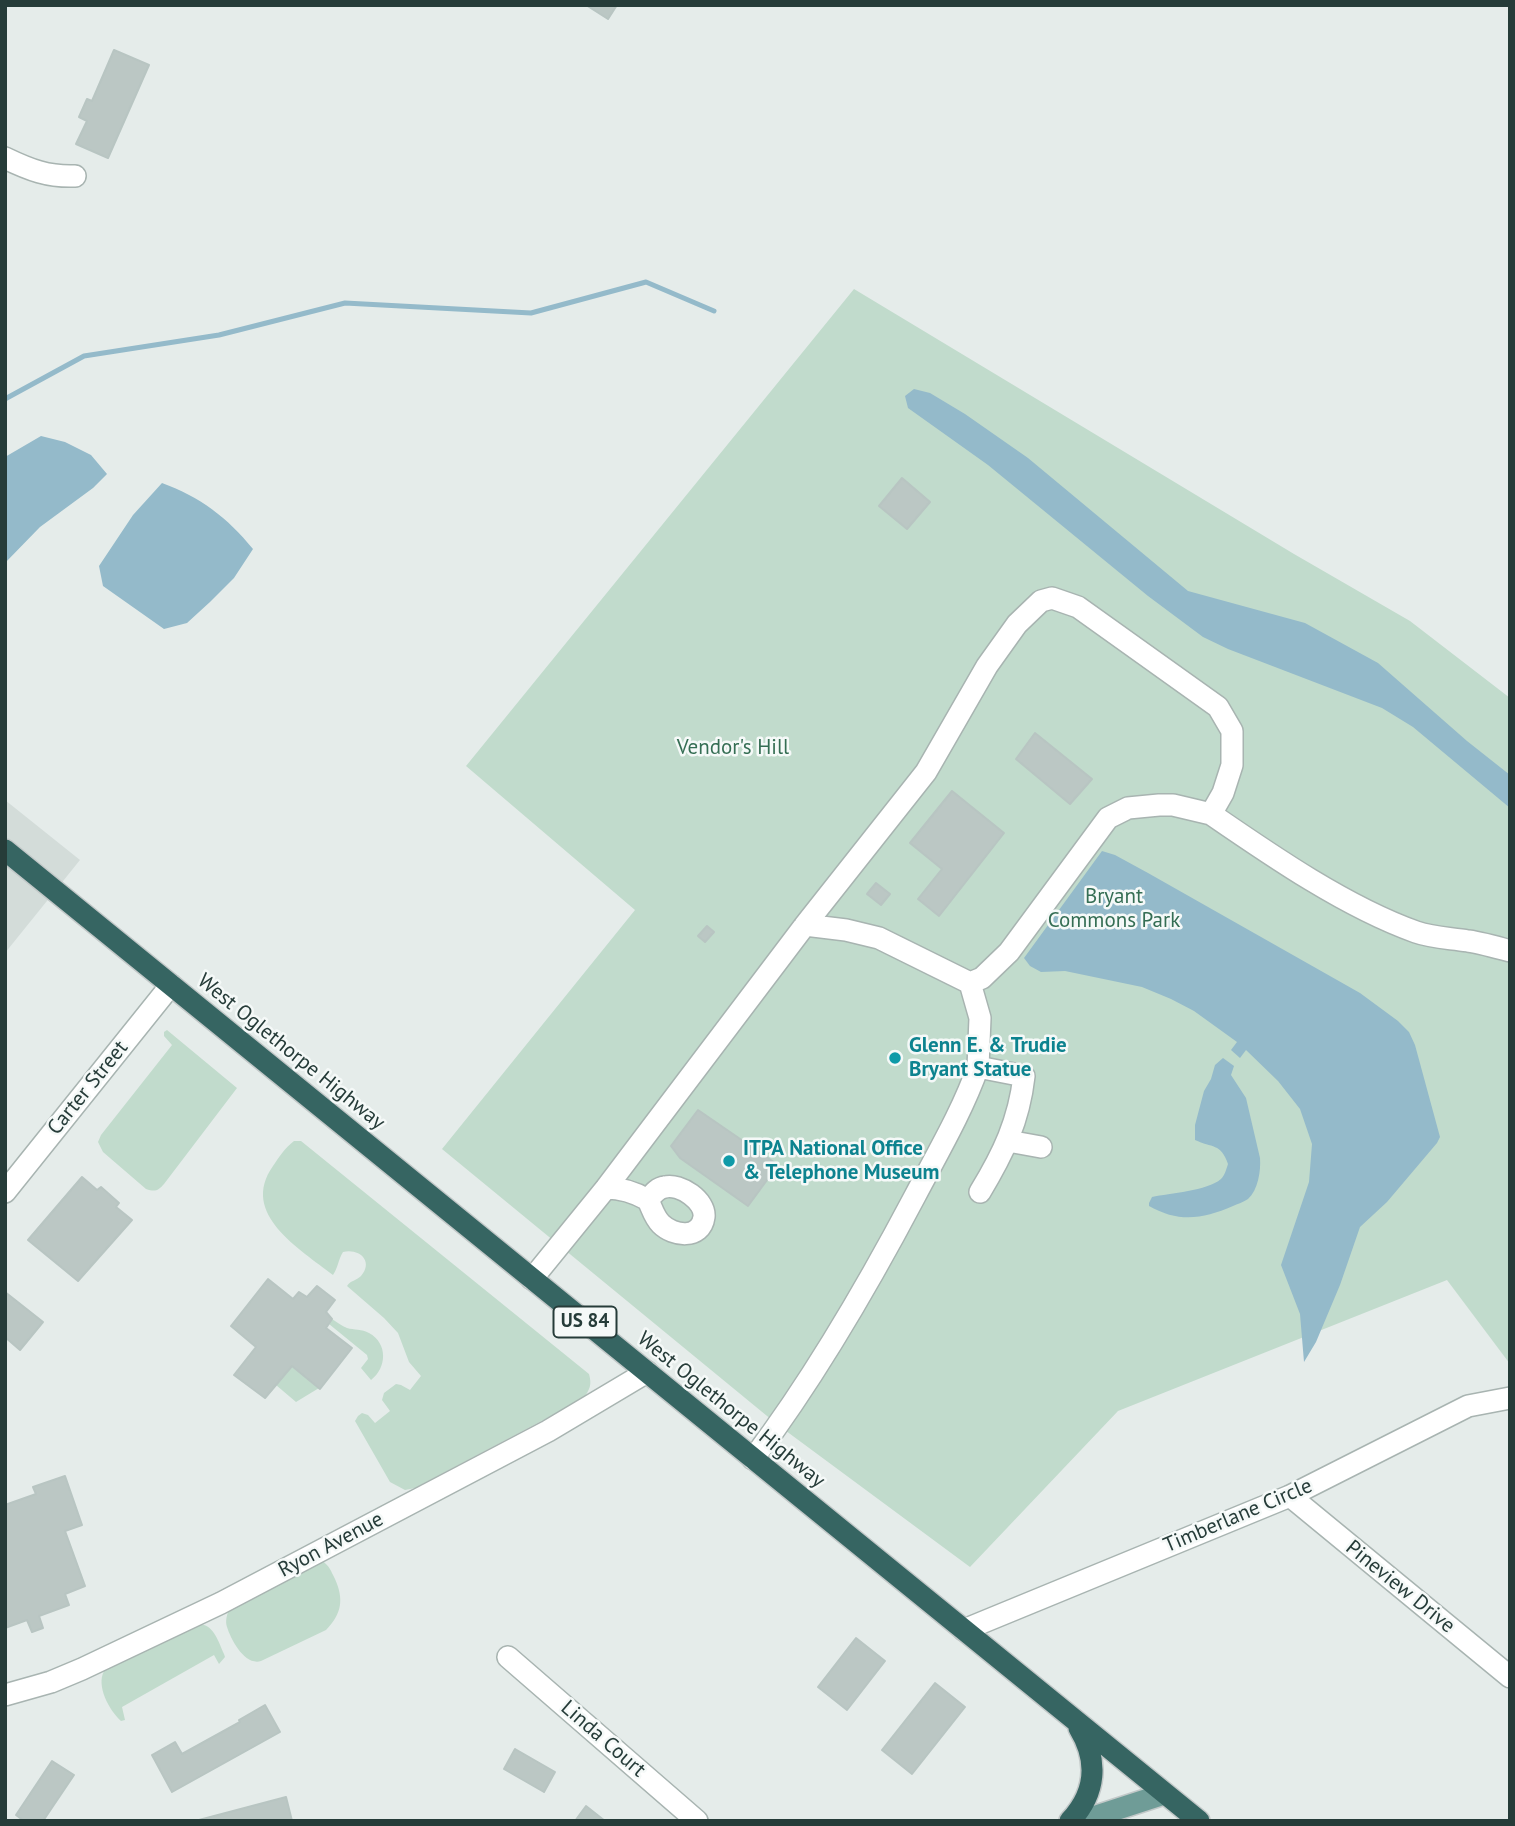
<!DOCTYPE html>
<html>
<head>
<meta charset="utf-8">
<style>
  body { margin:0 }
  #map { position:relative; width:1515px; height:1826px; overflow:hidden; background:#e5ecea; font-family:"PT Sans",sans-serif }
  canvas { display:block }
  .frame { position:absolute; inset:0; border:7px solid #263c39; pointer-events:none }
</style>
</head>
<body>
<div id="map">
<canvas width="1515" height="1826"></canvas>
<div class="frame"></div>
</div>
<script>
const ctx = document.querySelector('canvas').getContext('2d');
ctx.lineJoin = 'round';
function fillPath(path, color) { ctx.fillStyle = color; ctx.fill(path, 'evenodd'); }
function strokePath(path, color, width, dash) { ctx.strokeStyle = color; ctx.lineWidth = width; ctx.lineCap = dash ? 'butt' : 'round'; ctx.setLineDash(dash || []); ctx.stroke(path); }
function label(font, color, halo, rows, align = 'center') {
  ctx.font = font + ' "PT Sans",sans-serif'; ctx.lineWidth = 5; ctx.setLineDash([]); ctx.textBaseline = 'middle'; ctx.strokeStyle = halo; ctx.fillStyle = color; for (const [text, x, y, turn = 0] of rows) {
    ctx.save(); ctx.translate(x, y); ctx.rotate((+turn || 0) * Math.PI / 180); ctx.textAlign = isNaN(turn) ? turn : align; if (halo) ctx.strokeText(text, 0, 0); ctx.fillText(text, 0, 0); ctx.restore();
  }
}
fillPath(new Path2D(`
  M5,800l75,60 -75,93z`), '#d3dcd9');
fillPath(new Path2D(`
  M854,289l440,265 116,67 100,77v666l-63,-84 -329,131 -148,156 -192,-142 -336,-276 193,-239 -169,-144z
  M167,1030l70,58 -73,96c-6,7 -9,8 -18,5l-43,-37 -5,-10 3,-7 71,-90 -8,-9v-4z
  M294,1141h7l288,233c3,11 1,15 -6,25l-168,89 -10,2 -15,-8 -35,-61 3,-5 4,-3 6,2 7,8 15,-12 -8,-11 2,-7 12,-9 5,1 9,5 11,-14 -12,-14 -11,-29 -14,-15 -37,-32c4,-6 9,-5 14,-10 13,-15 -2,-28 -18,-24 -5,8 -5,16 -10,23 -33,-26 -94,-61 -60,-109 6,-9 12,-18 21,-25z
  M332,1319c5,3 10,7 15,9 7,2 15,1 22,5 19,10 18,35 2,47l-10,-12 7,-9 -1,-4 -38,-31z
  M292,1366l27,22 -23,14 -20,-17z
  M322,1561c7,4 9,10 13,18 9,20 7,35 -9,51l-65,31c-16,5 -30,-21 -34,-34 -2,-6 0,-12 2,-18z
  M200,1624c14,1 19,19 24,30l1,3 -6,7 -5,-9 -92,52 3,13 -4,1c-12,-11 -25,-35 -17,-50z`), '#c1dbcc');
fillPath(new Path2D(`
  M914,389l16,4 35,21 63,44 160,133 117,32 73,40 89,78 43,34v33l-97,-81 -31,-19 -154,-59 -25,-12 -55,-41 -160,-131 -80,-57 -3,-12z
  M41,436l24,6 26,13 16,19 -14,14 -53,39 -35,36v-106z
  M162,483c38,14 65,34 91,66l-19,29 -24,24 -23,21 -23,6 -61,-43 -4,-20 34,-51z
  M1102,851l13,4 33,18 212,120 38,28 11,11 6,13 25,92 -3,6 -50,59 -27,25 -20,58 -24,57 -12,20 -4,-48 -19,-49 28,-83 3,-38 -12,-35 -22,-28 -32,-31 -6,8 -9,-8 6,-8 -43,-31 -23,-12 -29,-12 -77,-16 -24,1 -11,-6 -6,-8z
  M1223,1058l11,8 -3,9 15,23 14,60c1,13 -2,32 -12,41 -4,3 -11,5 -15,7 -30,13 -54,17 -84,0v-3l3,-6c18,-4 55,-6 69,-18 4,-4 5,-9 7,-15 -7,-21 -16,-16 -33,-24v-15l9,-34 7,-12 4,-14z`), '#94baca');
strokePath(new Path2D(`
  M5,399l79,-43 135,-21 126,-32 186,10 115,-31 68,29`), '#94baca', 5);
const building = new Path2D(`
  M586,5h31l-9,14z
  M114,50l35,15 -41,93 -32,-14 11,-23 -8,-4 8,-18 5,2z
  M902,478l28,24 -23,27 -28,-23z
  M1035,733l57,46 -22,25 -54,-45z
  M952,791l52,42 -65,83 -21,-17 24,-30 -32,-26z
  M876,883l14,11 -9,11 -14,-11z
  M707,926l7,6 -9,10 -7,-6z
  M698,1110l80,55 -30,41 -68,-48 -9,-12z
  M82,1177l15,13 4,-3 18,16 -3,4 16,13 -54,61 -50,-41z
  M268,1279l25,20 6,-7 8,5 10,-11 18,14 -9,12 6,7 -6,9 26,20 -32,41 -28,-23 -27,32 -31,-23 22,-28 -25,-21z
  M5,1292l38,30 -23,28 -15,-13z
  M65,1476l17,49 -17,6 20,55 -20,8 4,11 -30,11 4,12 -11,4 -5,-12 -22,8v-123l31,-11 -3,-7z
  M856,1638l29,23 -38,49 -29,-23z
  M935,1683l30,24 -53,67 -30,-24z
  M265,1705l15,27 -108,60 -20,-37 23,-13 7,12 58,-32 -1,-2z
  M515,1749l40,23 -11,20 -40,-23z
  M52,1761l22,14 -31,46h-19l-8,-6z
  M286,1797l6,24 -93,-1z
  M586,1806l19,15h-30z`);
fillPath(building, '#bbc7c4');
strokePath(building, '#b8c5c2', 2);
const minor = new Path2D(`
  M5,158c25,12 43,19 70,18
  M805,925l41,5 33,8 91,45 10,35 -2,49 46,9c-5,45 -21,78 -44,116
  M970,983l12,-5 27,-26 99,-134 20,-10 31,-3h14l38,9
  M1008,1141l33,6
  M606,1188c14,0 30,5 42,12 4,8 6,17 13,24 12,12 40,16 43,-7 2,-16 -24,-34 -39,-30 -8,1 -12,7 -17,13
  M5,1192l166,-207
  M532,1279l74,-91 199,-263 121,-153 61,-106 30,-42 24,-23 11,-3 26,9 140,100 14,24v34l-9,28 -12,21c61,42 135,93 205,118 17,6 34,6 52,9 14,2 28,6 42,10
  M753,1459c62,-82 114,-172 162,-263 22,-42 47,-84 63,-129
  M1290,1496l220,181
  M964,1630l326,-134 178,-90 42,-8
  M508,1657l189,164
  M5,1695l46,-13 31,-13 139,-66 327,-172 99,-59`);
const major = new Path2D(`
  M1081,1821l83,-27`);
const highway = new Path2D(`
  M5,850l1194,971
  M1070,1821c26,-28 29,-60 9,-93`);
strokePath(minor, '#a8b4b1', 24);
strokePath(major, '#c2c8c8', 24);
strokePath(highway, '#c2c8c8', 24);
strokePath(minor, '#fff', 21);
strokePath(major, '#6f9c97', 21);
strokePath(highway, '#366562', 21);
for (const [x, y, r, color] of [
  [895,1058,7,"#0f9aa8"],
  [729,1161,7,"#0f9aa8"]
]) { const dot = new Path2D(); dot.arc(x, y, r, 0, 2 * Math.PI); ctx.fillStyle = color; ctx.fill(dot); strokePath(dot, '#f5f9f8', 2.5); }
for (const [x, y, w] of [
  [585,1322,63]
]) { const box = new Path2D(); box.roundRect(x - w / 2, y - 15.5, w, 31, 5); ctx.fillStyle = '#f5f9f8'; ctx.fill(box); strokePath(box, '#263c39', 2); }
label('bold 19px', '#263c39', null, [
  ["US 84",585,1322]
]);
label('21px', '#356e54', '#f5f9f8', [
  ["Vendor's Hill",733,748],
  ["Bryant",1114,897],
  ["Commons Park",1114,921]
]);
label('bold 21px', '#0d838f', '#f5f9f8', [
  ["Glenn E. & Trudie",909,1046],
  ["Bryant Statue",909,1070],
  ["ITPA National Office",743,1149],
  ["& Telephone Museum",743,1173]
], 'left');
label('21px', '#263c39', '#f5f9f8', [
  ["West Oglethorpe Highway",291,1052,39],
  ["Carter Street",88,1088,-51],
  ["West Oglethorpe Highway",731,1410,39],
  ["Timberlane Circle",1238,1516,-23],
  ["Ryon Avenue",331,1545,-28],
  ["Pineview Drive",1400,1587,39],
  ["Linda Court",603,1739,41]
]);
</script>
</body>
</html>
